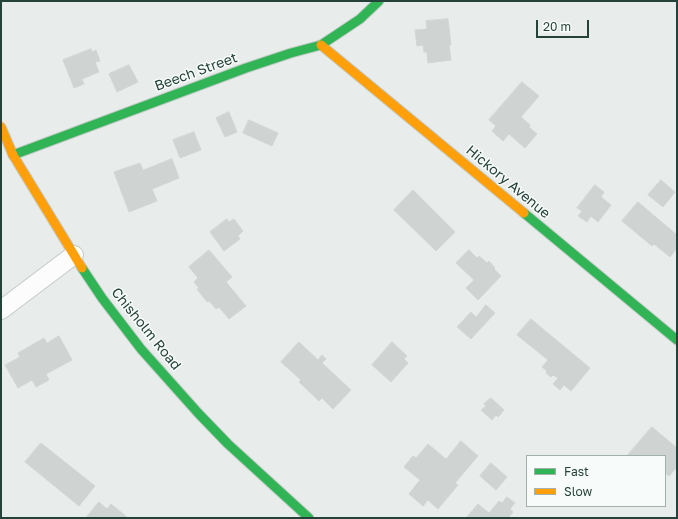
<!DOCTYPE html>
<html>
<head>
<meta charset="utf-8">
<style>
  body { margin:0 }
  #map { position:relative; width:678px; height:519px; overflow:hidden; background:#e8edeb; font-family:"Golos Text",sans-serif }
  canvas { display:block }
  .frame { position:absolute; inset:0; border:2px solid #24423a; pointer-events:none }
  .legend { position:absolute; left:526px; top:455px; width:140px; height:52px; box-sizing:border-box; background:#f7fbf9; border:1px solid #a3b1ad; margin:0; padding:5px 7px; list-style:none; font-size:12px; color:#24423a }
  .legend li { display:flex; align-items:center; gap:8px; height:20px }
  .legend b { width:20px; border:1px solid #a3b1ad }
  .scale { position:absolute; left:536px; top:20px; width:53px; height:18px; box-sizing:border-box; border:2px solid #24423a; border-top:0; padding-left:5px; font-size:12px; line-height:14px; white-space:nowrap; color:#24423a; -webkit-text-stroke:3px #f7fbf9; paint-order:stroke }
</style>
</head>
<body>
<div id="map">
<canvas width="678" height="519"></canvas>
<div class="frame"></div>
<ul class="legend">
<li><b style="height:5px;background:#30b455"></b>Fast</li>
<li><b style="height:5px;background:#ff9f0a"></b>Slow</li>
</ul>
<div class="scale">20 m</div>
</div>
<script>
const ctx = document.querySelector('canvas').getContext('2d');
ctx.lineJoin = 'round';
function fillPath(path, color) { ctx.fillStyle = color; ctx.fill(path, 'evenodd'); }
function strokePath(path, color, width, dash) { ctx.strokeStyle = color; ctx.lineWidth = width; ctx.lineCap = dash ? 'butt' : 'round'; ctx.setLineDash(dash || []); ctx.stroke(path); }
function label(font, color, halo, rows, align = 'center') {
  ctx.font = font + ' "Golos Text",sans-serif'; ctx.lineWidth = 3; ctx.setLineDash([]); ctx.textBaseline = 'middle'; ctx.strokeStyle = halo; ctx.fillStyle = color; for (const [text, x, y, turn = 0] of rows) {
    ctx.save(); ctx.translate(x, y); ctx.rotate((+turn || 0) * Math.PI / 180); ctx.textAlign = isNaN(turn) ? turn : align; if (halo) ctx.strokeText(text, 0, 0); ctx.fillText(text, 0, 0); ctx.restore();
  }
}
const building = new Path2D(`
  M448,19l3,26h-2l2,15 -23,3 -1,-11h-3l-1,-7 -6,1 -2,-16 12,-1 -1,-8z
  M91,49l1,3 4,-2 4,11 -5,1 4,10 -17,7 2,5 -10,4 -11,-28z
  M129,65l9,17 -21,10 -8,-18z
  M522,82l17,14 -18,21 9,8 -1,2 8,7 -12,14 -16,-14 -6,7 -11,-10 4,-5 -7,-6z
  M229,112l8,20 -12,5 -9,-19z
  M249,120l29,13 -6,13 -29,-13z
  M194,132l7,18 -21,8 -7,-18z
  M172,159l7,19 -27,11 5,12 -28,11 -15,-40 26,-9 3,7z
  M661,180l14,12 -12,15 -15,-12z
  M595,185l9,7 -3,5 10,8 -13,17 -7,-6 -4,6 -9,-6 4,-5 -5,-3z
  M413,190l42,42 -19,19 -42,-41z
  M638,202l39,33v13l-7,9 -16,-13 -2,2 -30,-25z
  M227,219l2,3 5,-3 9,12 -5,5 2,3 -16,12 -14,-19z
  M209,250l23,27 -6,5 20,24 -17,13 -10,-12 -3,2 -6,-7 -2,-1 -1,1 -10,-13 2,-1 -5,-6 4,-4 -9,-11z
  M469,250l8,8 2,-2 8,7 2,-2 6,7 -1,1 7,7 -23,24 -12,-12 8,-8 -18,-17z
  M486,305l9,8 -24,26 -14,-12 14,-15 5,5z
  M531,319l59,49 -19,23 -7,-6 -4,5 -7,-6 5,-6 -5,-3 -2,2 -5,-4 1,-2 -5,-4 6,-7 -31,-25z
  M59,336l13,24 -26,14 3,6 -13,7 -4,-7 -14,8 -13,-23 15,-8 -2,-4 26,-15 3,5z
  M299,342l19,18 4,-5 4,4 -4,4 29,27 -18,19 -11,-11 -3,3 -20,-19 2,-2 -20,-18z
  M392,342l15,14 -3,3 4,4 -17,19 -19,-17z
  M491,398l13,12 -6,7 -2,-2 -4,5 -11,-10 5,-4 -2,-2z
  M652,427l25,21v19l-8,9 -4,-3v-17h-38z
  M461,441l17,15 -23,27 3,2 -20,24 -10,-9 -5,6 -14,-12 11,-14 -16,-13 9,-11 3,2 12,-14 18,15z
  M41,443l54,43 -16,20 -54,-44z
  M491,463l16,14 -11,13 -16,-14z
  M507,497l8,6 -5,6 3,3 -5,6h-42l12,-14 11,9 10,-12 3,2z
  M99,502l8,7 4,-5 16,13 -1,1h-40z`);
fillPath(building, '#cfd4d2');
strokePath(building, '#d1d6d4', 1);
const street = new Path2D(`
  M1,310l73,-55`);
const fast = new Path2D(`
  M13,155l233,-87 45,-15 30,-8 39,-26 19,-18
  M524,213l153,127
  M82,268l20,30 39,51 58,65 29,30 81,74`);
const slow = new Path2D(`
  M321,45l203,168
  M1,127l12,28 69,113`);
strokePath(street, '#c5cac8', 20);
strokePath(fast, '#c3cbc8', 11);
strokePath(slow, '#c3cbc8', 11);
strokePath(street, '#fcfcfc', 18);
strokePath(fast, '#30b455', 9);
strokePath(slow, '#ff9f0a', 9);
label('14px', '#24423a', '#f7fbf9', [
  ["Beech Street",196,72,-20],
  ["Hickory Avenue",508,182,40],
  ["Chisholm Road",146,329,51]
]);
</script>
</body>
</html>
